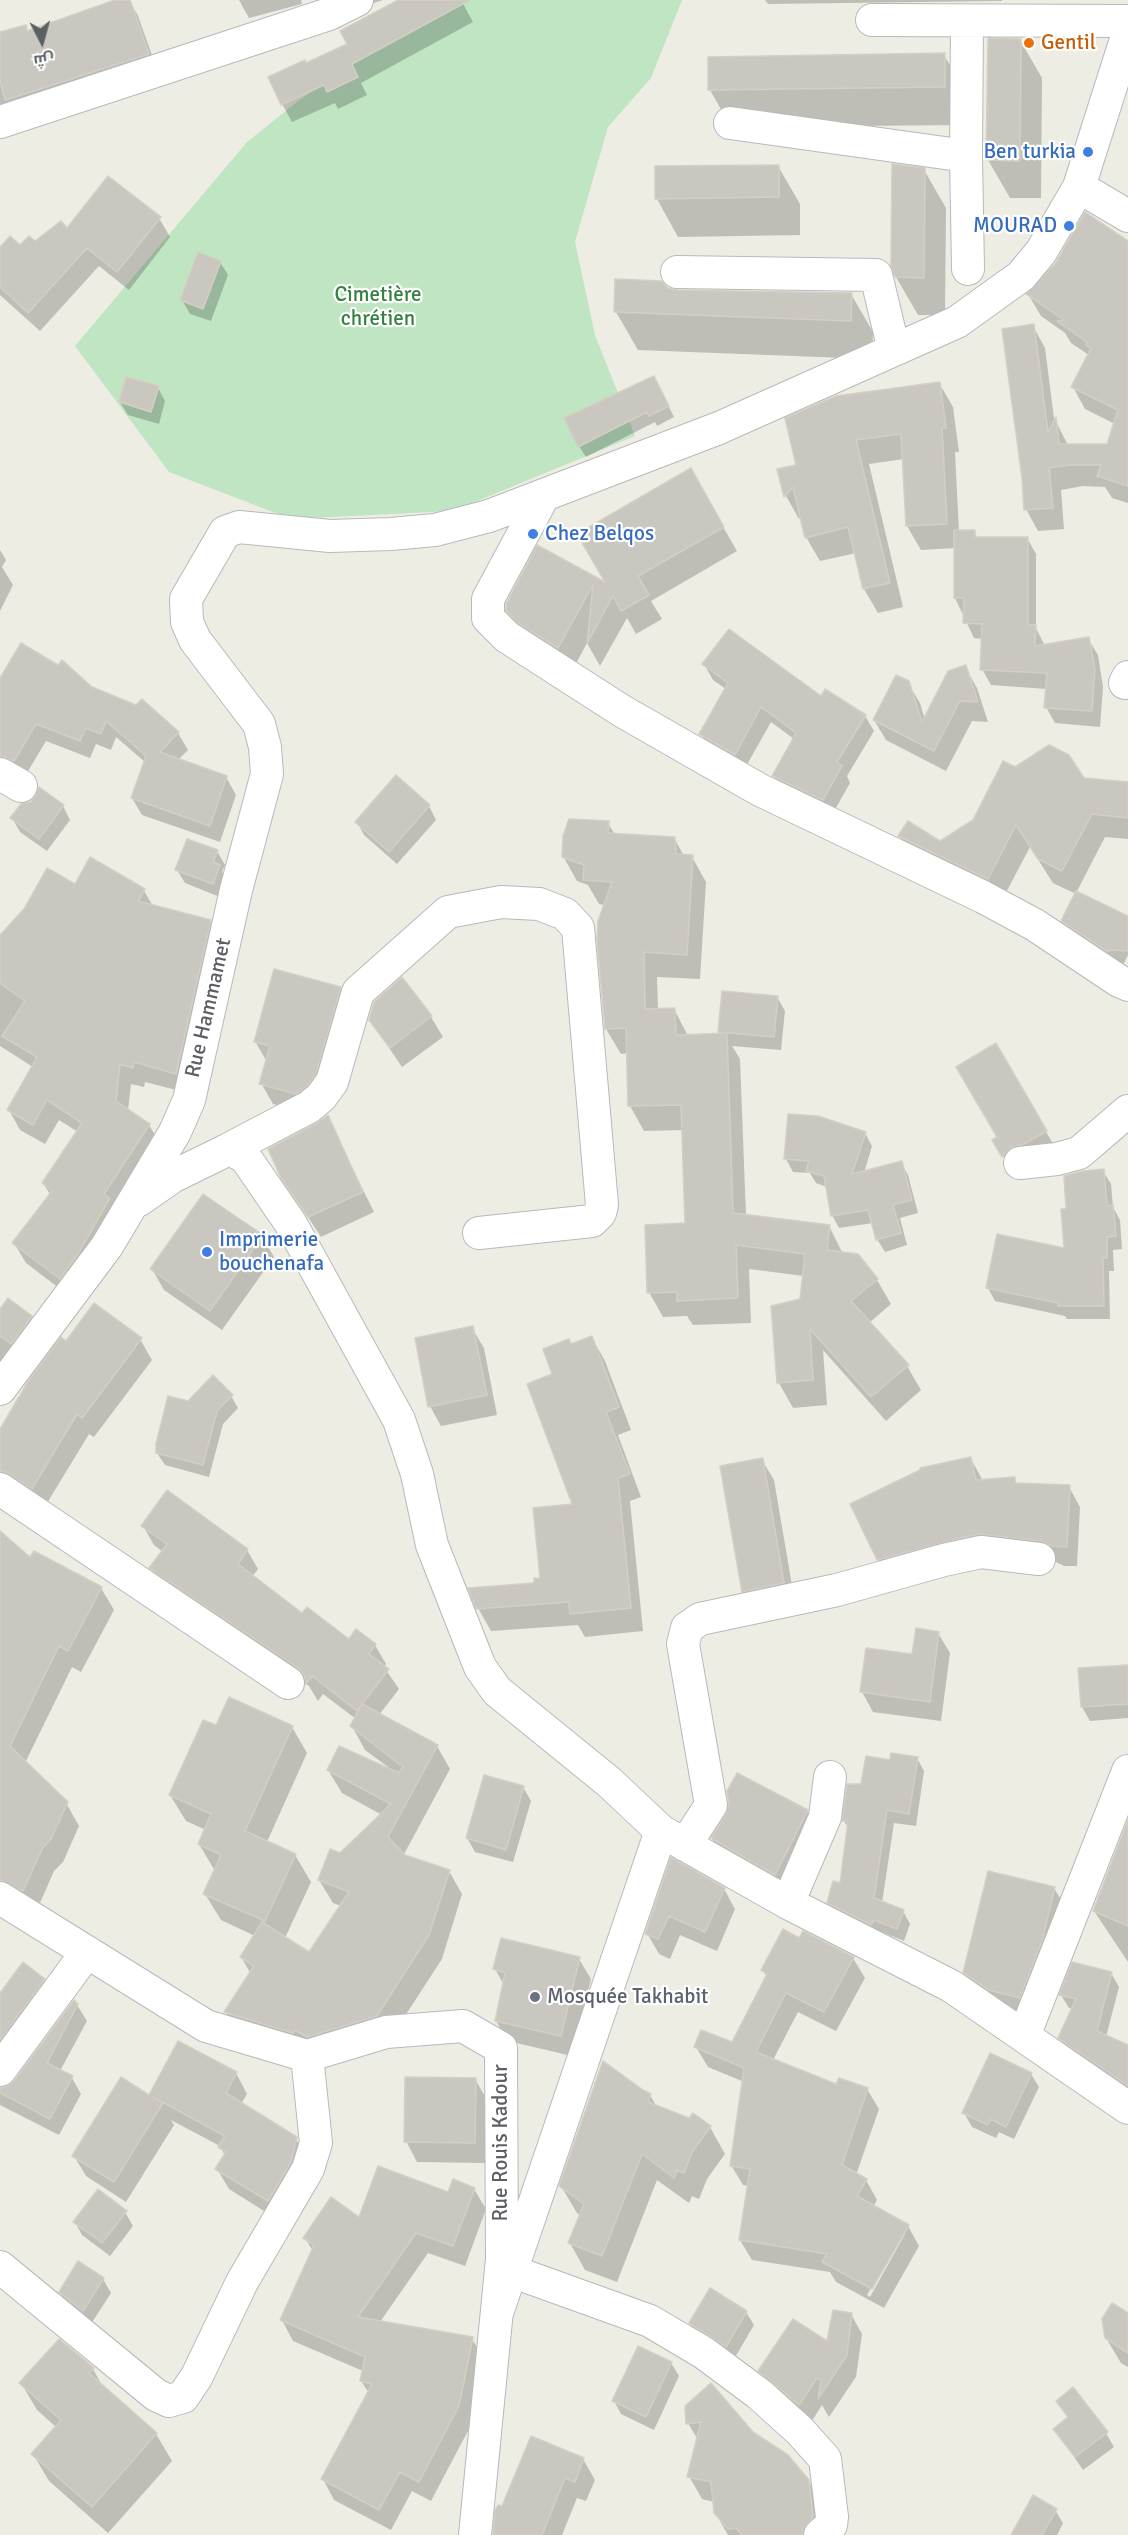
<!DOCTYPE html>
<html>
<head>
<meta charset="utf-8">
<style>
  body { margin:0 }
  #map { position:relative; width:1128px; height:2535px; overflow:hidden; background:#eeede4; font-family:Signika,Cairo,sans-serif }
  canvas { display:block }
  .north { position:absolute; left:12px; top:12px; width:60px; height:60px; -webkit-text-stroke:4px #fff; paint-order:stroke; rotate:174deg; font-size:16px; font-weight:700; line-height:24px; text-align:center; color:#5c5f64 }
  .north::after { content:''; display:block; margin:auto; width:21px; height:27px; background:#5c5f64; clip-path:polygon(50% 0,100% 100%,50% 72%,0 100%) }
</style>
</head>
<body>
<div id="map">
<canvas width="1128" height="2535"></canvas>
<div class="north">ش</div>
</div>
<script>
const ctx = document.querySelector('canvas').getContext('2d');
ctx.lineJoin = 'round';
function fillPath(path, color) { ctx.fillStyle = color; ctx.fill(path, 'evenodd'); }
function strokePath(path, color, width, dash) { ctx.strokeStyle = color; ctx.lineWidth = width; ctx.lineCap = dash ? 'butt' : 'round'; ctx.setLineDash(dash || []); ctx.stroke(path); }
function label(font, color, halo, rows, align = 'center') {
  ctx.font = font + ' Signika,sans-serif'; ctx.lineWidth = 4.5; ctx.setLineDash([]); ctx.textBaseline = 'middle'; ctx.strokeStyle = halo; ctx.fillStyle = color; for (const [text, x, y, turn = 0] of rows) {
    ctx.save(); ctx.translate(x, y); ctx.rotate((+turn || 0) * Math.PI / 180); ctx.textAlign = isNaN(turn) ? turn : align; if (halo) ctx.strokeText(text, 0, 0); ctx.fillText(text, 0, 0); ctx.restore();
  }
}
fillPath(new Path2D(`
  M439,0h243l-31,78 -43,49 -33,115 20,93 40,101 -182,75 -162,8 -122,-47 -94,-126 172,-204 50,-40z`), '#c0e5c3');
fillPath(new Path2D(`
  M119,0h10l9,16 20,56 -158,39v-77l25,-7 3,5z
  M239,0h62l1,4 -53,14z
  M336,0h47l-21,7z
  M401,0h60l12,22 -112,61 6,12 -29,14 -3,-6 -43,19 -10,-18 24,-39 43,-20z
  M765,0h237v1l-234,3z
  M1020,40l22,38 -1,120h-31l-22,-38z
  M944,55l22,38v32l-235,2 -21,-37z
  M778,166l22,38v31l-122,2 -21,-38 -1,-31z
  M924,170l22,38 -1,107h-27l-22,-38z
  M159,218l11,19 -41,53 -30,-24 -59,65 -40,-36v-46l20,-2 47,-17z
  M1128,242v261l-16,-5 -7,-11 -22,-1 -22,4 3,39 -26,2 -12,-22 7,-183 12,22 9,70 14,27 40,1 7,-22 -30,-15 -12,-22 16,-32 -18,-12 -6,-10 -24,-17 -13,-22z
  M220,262l8,13 -17,46 -21,-7 -8,-14z
  M617,281l60,10 174,3 22,38 -1,27 -234,-9 -22,-38z
  M939,383l14,24 6,45h-4l4,80h15l4,6h49l9,16v74l9,18 43,-7 10,16 5,32 -3,40 -45,-4 -9,-16 1,-18 -56,-4 -9,-16 1,-30 -9,-1 -19,-40v-50l-34,2 -14,-24 -3,-67 -35,5 34,143 -25,6 -14,-24 -8,-36 -36,8 -14,-24 -5,-20 -2,2 -13,-23 -7,-26 18,-4z
  M158,388l7,13 -6,23 -31,-9 -8,-13z
  M660,389l14,28 -17,9 -2,-4 -69,35 -7,-11z
  M690,470l47,81 -86,50 11,18 -26,15 -9,-16 -27,48 -13,-23 -15,28 -50,-36 -15,-25 31,-63 71,39z
  M0,550l6,10 -4,7 11,18 -13,26z
  M704,664l117,34 44,18 9,15 -27,45 3,7 -18,32 -49,-24 -9,-15 20,-37 -23,-17 -27,48 -34,-20 -9,-16 25,-45 -13,-9z
  M965,667l12,21 11,34 -16,-1 -26,50 -60,-31 -12,-20 34,-37 12,20 5,17z
  M0,681l91,8 87,44 10,17 -10,10 48,17 10,18 -16,47 -78,-27 -10,-17 13,-36 -29,-25 -5,13 -15,-6 -6,14 -44,-17 -22,37 -24,-6z
  M1015,768l113,16v55l-23,-2 -29,56 52,28v34l-8,16 -46,-30 -11,-20 13,-27 -23,-11 -23,-36 -29,55 -87,-42 -14,-23 40,6 34,-22z
  M63,806l7,14 -23,31 -27,-19 -8,-14z
  M429,806l7,14 -39,44 -33,-29 -7,-13z
  M608,823l7,12 59,3 10,18 8,1 14,25 -6,97 -43,-2 1,33 16,-1 14,27 33,-1 -2,-3 58,-35 8,14 -4,39 -49,-4 8,13 6,157 83,10 14,28 34,26 14,24 -22,19 38,43 14,24 -35,31 -63,-71 4,55 -34,3 -14,-25 -6,-75 28,-8 3,-24 -55,-7 2,54 -58,2 -6,-9 -24,1 -14,-25 38,-68 -4,-94 -39,1 -14,-25 -2,-53 -7,1 -15,-25 -1,-124 -6,-1 -11,-19 -11,-4 -14,-25z
  M217,851l8,14 -3,7 5,7 -7,18 -35,-14 -8,-13z
  M76,886l68,5 9,15 57,15 12,20 -34,152 -43,-11 -1,5 -13,-3 -3,27 21,14 12,20 -89,153 -46,-35 -12,-20 37,-47 -8,-13 35,-51 -19,-12 -14,24 -25,-14 -11,-20 24,-43 -33,-21v-110z
  M340,988l12,20 -44,105 -35,-9 -12,-21 6,-21 -12,-21z
  M431,1017l12,20 -41,30 -32,-47z
  M995,1046l63,106 -43,24 -21,-35 5,-4z
  M327,1117l47,95 -53,25 -39,-60 36,-53z
  M865,1133l7,13 -8,27 37,-10 7,12 10,38 -18,5 7,27 -22,7 -8,-13 -4,-16 -34,5 -7,-13 -5,-28 -11,-4 -6,-10 -17,-1 -7,-13z
  M1103,1171l8,13 2,23 7,13 2,29 -9,1 1,21h-5l1,48h-43l-2,-3 -70,-15 -7,-13 78,-38 2,-40z
  M262,1236l12,21 -52,73 -58,-40 -12,-21z
  M0,1311l31,6 11,20 -42,46z
  M472,1328l12,20 13,67 -56,11 -11,-20z
  M592,1338l13,23 26,69 -13,5 23,62 -11,4 13,130 -58,6 -7,-12 -87,6 -13,-23 63,-29 33,-74 -20,-130 17,-30z
  M140,1339l12,21 -58,77 -5,-3 -45,74 -44,-14v-63l66,-88z
  M231,1396l7,12 -15,16 -14,53 -44,-12 -8,-12z
  M971,1459l12,22 31,-2 3,5 52,3 11,20 -3,59h-13l-10,-5 -64,-7 -100,26 -12,-21z
  M762,1460l12,20 21,123 -40,9 -12,-21z
  M143,1526l104,24 11,19 -6,8 50,38 47,26 8,-10 18,14 11,19 -2,3 15,22 -20,26 58,31 13,23 -47,87 46,15 13,23 -20,65 -52,80 -69,21 -82,-25 -13,-23 25,-38 -10,-17 14,-21 -34,-16 -16,-26 10,-23 -16,-27 7,-14 -20,-9 -16,-26 47,-68h75l15,26 -40,89 28,13 16,27 -26,56 25,17 31,-49 -8,-3 -14,-23 21,-25 42,-40 -40,-22 -14,-23h64l-27,-20 -13,-24 4,-7 -33,-25 -5,7 -9,-15 -147,-99 -11,-19 12,-16 -9,-7z
  M0,1533l31,26 70,29 13,22 -33,62 -9,-5 -47,96 41,40 13,23 -16,36 -9,9 -18,41 -36,-9z
  M938,1633l12,20 -9,68 -68,-9 -11,-20 52,-36z
  M1128,1666v52l-38,3 -8,-14 -2,-37z
  M917,1758l7,13 -8,55 -22,-3 -12,80 21,8 7,13 -6,17 -22,-9 -3,5 -43,-21 -7,-14 12,-17 8,-56 -5,-8 18,-35 29,-25z
  M523,1787l8,14 -18,61 -38,-10 -8,-14z
  M807,1811l11,20 -31,63 -63,-35 -12,-20z
  M1128,1824v138l-34,-51z
  M672,1860l52,29 11,20 -18,42 -37,-16 -10,24 -11,-5 -12,-21z
  M1054,1888l12,20 -35,109 -29,-7 -25,-17 -12,-21z
  M800,1940l53,18 12,20 -29,53 -38,-19 -25,48 64,26 30,3 12,20 -23,66 10,5 11,20 -4,7 35,19 11,20 -35,62 -48,-26 -6,-10 -78,-12 -12,-20 9,-54 -6,-1 -12,-20 13,-83 -36,-15 -12,-20 37,-3 34,-67 -5,-7zM902,2234h3l-35,63 -3,-2z
  M579,1959l12,20 -19,77 -64,-15 -12,-20 8,-36 -9,-16z
  M1111,1973l8,14 -13,50 22,9v47l-60,-41 -8,-14 13,-29 -4,-1 -8,-13z
  M44,1980l9,16 -53,72v-73z
  M77,2005l10,16 -27,50 12,7 9,16 -22,41 -59,-30v-16l8,-1 8,-6z
  M236,2073l11,21 -6,10 55,35 12,20 -28,62 -51,-32 -12,-20 8,-13 -5,-10 -49,-26 3,5 -48,77 -40,-26 -12,-20 76,-59z
  M1031,2074l8,13 -25,52 -15,-7 -3,6 -24,-11 -8,-14z
  M475,2079l12,21 -1,63 -69,-1 -11,-21z
  M650,2095l7,12 53,20 15,27 -18,25 -8,20 -7,-3 -3,7 -32,-23 -40,102 -32,-12 -15,-27 11,-27 -4,-3 -16,-27z
  M474,2189l12,20 -21,57 -37,-13 -48,69 92,17 12,20 -14,68 -39,74 -19,-10 -21,39 -57,-30 -11,-21 46,-86 -8,-12 2,-10 -70,-30 -11,-21 31,-69 -8,-13 55,-19 89,-25z
  M125,2212l8,14 -23,30 -28,-21 -7,-13z
  M79,2264l24,15 8,14 -20,31 -23,-19 -8,-13z
  M746,2312l8,13 -20,34 -36,-23 -8,-13z
  M851,2314l11,20 -6,43 -27,40 -7,-12 -12,19 -39,-34 -11,-19 68,-27z
  M1128,2315v52l-7,-4 -15,-25z
  M671,2363l8,13 -25,54 -33,-16 -7,-13z
  M93,2369l11,20 52,45 16,27 -64,72 -59,-52 -16,-27 23,-27 -19,-17 -16,-27z
  M1058,2401l48,32 8,14 -31,23 -28,-41 14,-10z
  M686,2406l66,27 56,47 14,24 3,31h-97l-13,-23 -1,-10 -12,-3 -13,-23 9,-36 -10,-17z
  M583,2459l12,21 -9,21 -9,-3 -15,37h-69l10,-27z
  M1055,2510l8,13 -6,12h-45z`), '#0003');
const building = new Path2D(`
  M115,0h15l19,54 -144,46 -5,-19v-49l26,-7 1,6z
  M398,0h72l-118,64 6,13 -31,15 -3,-7 -43,20 -13,-28 37,-17 1,3 41,-19 -7,-13z
  M988,38l33,1 -1,122 -34,-1z
  M945,53v34l-237,3v-33z
  M892,164l33,4 -1,110 -29,-1 -4,-11z
  M779,165v32l-124,2v-33z
  M108,176l53,41 -44,55 -30,-24 -59,65 -28,-26v-40l10,-11 10,9 9,-9 6,5 26,-20 6,7z
  M1085,212l43,29v245l-31,-10 4,-11h-31l-21,3 4,40 -29,2 -2,-32 -20,-149 32,-5 14,108 8,-15 3,27h48l11,-34 -47,-23 20,-39 -5,-3 1,-3 -30,-21 7,-1 -38,-26 29,-30z
  M198,252l23,9 -18,48 -23,-9z
  M615,279l46,2 7,7 9,2 175,3 -1,28 -237,-9z
  M654,376l15,30 -20,10 -2,-4 -69,35 -14,-29z
  M126,377l33,9 -8,26 -32,-10z
  M940,382l6,46h-4l5,96 -41,2 -5,-92 -45,6 34,143 -27,6 -15,-62 -43,11 -12,-51 -9,10 -7,-28 19,-4 -11,-47 51,-22z
  M691,468l33,59 -86,49 11,19 -28,16 -8,-15 -26,48 6,-59 -35,63 -40,-25 -12,-12v-7l31,-59 68,37 -28,-48z
  M954,530h21v7h53v88h8l-1,21 54,-9 6,32 -3,42 -48,-3 3,-35 -67,-3 2,-46 -19,-1 1,-25h-10z
  M729,629l92,67 4,-7 41,26 -29,47 5,4 -19,34 -51,-24 24,-43 -35,-26 -26,48 -36,-21 29,-51 -26,-19z
  M21,643l37,22 4,-5 30,27 44,18 6,-6 37,33 -19,20 67,24 -17,50 -79,-28 15,-42 -40,-35 -5,13 -15,-6 -6,13 -44,-17 -22,37 -14,-5v-78z
  M966,665l12,37 -18,-1 -26,50 -61,-31 23,-45 13,6 13,41 26,-51z
  M1049,745l20,10 15,23 44,4v36l-36,-4 -30,57 -24,-12 -22,-34 -28,54 -90,-43 10,-15 32,20 33,-21 30,-59 12,6z
  M396,775l34,30 -41,47 -34,-30z
  M39,787l25,18 -25,34 -29,-21 11,-14 9,-2 6,-7z
  M569,819l40,2 -1,12 67,4 1,17 17,1 -6,100 -43,-3 1,57 30,-1 1,27 51,-2 6,180 97,12 -3,25 31,4 20,25 -27,22 58,64 -38,32 -61,-68 3,51 -36,3 -6,-77 29,-7 5,-45 -69,-9 2,53 -61,3v-9l-30,1 -2,-68 40,-2 -4,-118 -53,1 -2,-78 -21,1 -8,-90 1,-18 14,-39 -29,-2 1,-15 -22,-8 1,-21z
  M187,839l31,11 -5,12 7,3 -7,19 -38,-14z
  M90,857l55,32 -7,12 73,19 -35,154 -42,-12 -1,6 -13,-4 -4,37 34,23 -46,70 6,4 -32,56 -18,25 -48,-36 40,-52 -10,-8 40,-60 -35,-23 -14,25 -26,-15 30,-53 -35,-21 23,-35 -25,-18v-48l24,-26 23,-41 28,16z
  M1076,891l52,25v35l-19,-1 -1,2 -47,-31z
  M274,969l67,18 -25,87 -8,11 -12,9 -37,-10 11,-38 -16,-4z
  M402,977l30,39 -42,32 -21,-28 5,-18z
  M722,991l56,5 -4,41 -56,-5z
  M996,1043l51,88 -23,13 -14,4 -8,9 -10,-17 5,-3 -41,-70z
  M788,1114l30,2 48,16 -14,42 50,-13 10,39 -19,5 8,28 -25,7 -8,-30 -37,6 -7,-40 -18,-5 3,-10 -25,-2z
  M328,1115l35,77 -55,25 -27,-39 -13,-29 49,-26z
  M1104,1169l3,37 6,-1 3,31 -9,1v21h-4l1,48h-46v-3l-72,-15 11,-54 67,14 -3,-39h5l-2,-33 19,-5z
  M203,1194l60,41 -53,76 -60,-42z
  M8,1298l24,18 -21,28 -11,-8v-27z
  M94,1303l48,35 -60,80 -5,-4 -45,75 -22,-15 -10,-3v-42l29,-49 32,-43 5,4z
  M473,1326l14,69 -59,12 -13,-69z
  M592,1336l27,71 -13,5 24,62 -12,4 13,130 -61,6 -1,-12 -93,7 -8,-21 66,-5v-5h6l-7,-70 39,-4 -45,-120 25,-10 -9,-25 26,-10 2,5z
  M213,1375l20,20 -16,16 -14,54 -47,-12v-9l12,-48 20,5z
  M971,1457l5,23 39,-3v6l55,2 -3,62 -16,-1 -10,-5 -63,-7 -101,26 -27,-56 70,-34v-2z
  M763,1458l21,125 -42,9 -22,-126z
  M167,1490l81,59 -10,15 64,49 5,-6 42,32 7,-10 20,15 -7,10 20,15 -32,42 -45,-35 -6,8 -2,-9 -6,-7 -149,-100 18,-24 -26,-18z
  M0,1531l30,26 4,-6 68,36 -34,64 -9,-5 -49,100 58,56 -17,37 -9,10 -19,42 -23,-11z
  M916,1628l23,4 -9,70 -70,-10 6,-44 46,6z
  M1128,1665v39l-47,3 -3,-39z
  M229,1697l64,29 -48,105 51,23 -31,67 -62,-27 18,-39 -23,-11 13,-30 -42,-19 34,-75 13,5z
  M362,1704l76,41 -50,92 17,18 45,15 -21,65 -52,81 -70,21 -12,-7 -2,3 -66,-20 -3,-1 30,-46 -14,-9 22,-35 47,30 40,-60 -31,-12 12,-31 10,4 51,-49 -64,-34 12,-24 60,27 4,-6 -53,-41z
  M891,1753l27,4 -9,57 -22,-4 -13,88 30,12 -7,19 -23,-9 -3,5 -44,-22 6,-22 7,2 8,-62h-6l5,-37h14l5,-28 24,4z
  M737,1773l71,37 -33,65 -64,-37 15,-24 3,-11 -2,-12z
  M484,1775l40,11 -18,64 -40,-12z
  M1128,1820v106l-35,-15z
  M671,1857l54,31 -20,44 -36,-16 -11,23 -13,-5z
  M988,1871l67,16 -13,54 -22,57 -31,-8 -26,-17z
  M783,1929l16,9 4,-7 51,26 -30,55 -38,-19 -30,59 80,32 3,-6 29,10 -26,77 25,14 -10,17 52,29 -37,64 -50,-27 5,-8 -88,-14 11,-71 -20,-3 14,-98 -50,-21 7,-17 31,12 35,-68 -6,-4z
  M501,1938l79,19 -19,79 -66,-15 10,-48 -12,-4z
  M23,1962l22,17 -45,61v-47z
  M1072,1962l40,10 -15,59 31,14v41l-70,-48 18,-39 -17,-4z
  M74,2000l4,4 -31,59 26,13 -23,43 -50,-26v-5l8,-2 6,-5z
  M178,2041l59,31 -11,21 71,44 -6,25 -23,39 -53,-32 11,-17 -8,-5 7,-11 -72,-39 10,6 -49,79 -42,-26 49,-79 28,18z
  M990,2053l42,20 -26,54 -15,-8 -3,6 -26,-12z
  M603,2061l40,29 8,4 -3,8 41,16 4,-5 18,13 -19,26 -8,21 -7,-3 -3,8 -32,-24 -40,102 -34,-13 16,-39 -25,-18z
  M405,2077l71,1 -1,65 -71,-1z
  M378,2166l70,26 5,-13 22,9 -22,58 -37,-13 -58,84 115,20 -14,69 -40,76 -19,-10 -21,38 -58,-31 51,-95 -12,-3 5,-24 -85,-37 34,-75 -11,-7 28,-41 28,20z
  M98,2189l29,22 -25,32 -29,-21z
  M78,2261l26,17 -21,33 -24,-19z
  M710,2288l37,23 -21,36 -37,-24z
  M1112,2303l16,10v40l-23,-15 -3,-19z
  M833,2310l19,3 -5,42 -29,44 3,-19 -4,-2 -18,27 -41,-34 35,-52 34,22z
  M59,2339l35,29 -5,5 68,60 -65,74 -61,-53 30,-34 -42,-37z
  M638,2346l34,16 -26,55 -34,-16z
  M711,2383l42,49 35,23 21,25 4,37 -10,12v6h-61l-6,-7 -8,1 -14,-16 -3,-31 -24,-5 14,-55 -15,2 -1,-18z
  M1073,2387l35,45 -33,25 -22,-28 15,-12 -12,-16z
  M531,2436l53,22 -9,24 -10,-4 -23,57h-49l2,-24 3,-6 4,1z
  M1033,2495l24,14 -15,26h-31z`);
fillPath(building, '#cac7c1');
strokePath(building, '#d3cfc2', 1.5);
const minor = new Path2D(`
  M872,20l256,1
  M967,21l-1,135 2,113
  M0,122l329,-108 28,-14
  M730,123l236,33
  M1079,187l49,29
  M677,272l199,3 18,75
  M544,495l-56,104v19l19,19 115,74 138,79 223,107 52,28 84,56 9,4
  M1125,683l3,-6
  M0,774l21,12
  M229,1149l80,-42 12,-10 11,-15 26,-90 90,-80 53,-10 38,2 26,10 13,14 24,277 -2,8 -8,8 -113,12
  M1020,1163l37,-4 22,-6 49,-42
  M139,1200l33,-23 57,-28 16,8 46,67 108,196 18,54 15,71 48,122 17,24 112,91 52,49
  M0,1389l107,-143 68,-114 14,-32 47,-210 31,-116 -2,-27 -6,-23 -64,-84 -8,-18 -1,-23 39,-67 14,-5 91,9 61,-2 44,-4 54,-14 230,-88 238,-106 64,-46 20,-24 38,-65 49,-154
  M0,1489l288,194
  M685,1845l26,-40 -28,-161 4,-16 13,-9 137,-29 107,-30 37,-8 58,7
  M0,1898l206,128 101,30 79,-24 77,-6 38,22 1,211 -27,276
  M788,1903l37,-86 5,-40
  M1024,2036l104,-265
  M0,2070l87,-118
  M0,2267l156,128 13,6 14,-4 14,-21 45,-94 66,-113 8,-26 -9,-87
  M511,2271l139,50 54,32 55,41 41,37 25,28 7,58 -1,8 -11,10
  M497,2313l164,-482 127,72 163,83 177,122`);
strokePath(minor, '#b6b9bd', 34);
strokePath(minor, '#fff', 32);
for (const [x, y, r, color] of [
  [1029,43,6,"#e8710a"],
  [1088,152,6,"#3f7fe0"],
  [1069,226,6,"#3f7fe0"],
  [533,534,6,"#3f7fe0"],
  [207,1252,6,"#3f7fe0"],
  [535,1997,6,"#6b7280"]
]) { const dot = new Path2D(); dot.arc(x, y, r, 0, 2 * Math.PI); ctx.fillStyle = color; ctx.fill(dot); strokePath(dot, '#fff', 2); }
label('21px', '#c56008', '#fff', [
  ["Gentil",1041,43]
], 'left');
label('21px', '#366cbe', '#fff', [
  ["Ben turkia",1076,152],
  ["MOURAD",1057,226],
  ["Chez Belqos",545,534,"left"],
  ["Imprimerie",219,1240,"left"],
  ["bouchenafa",219,1264,"left"]
], 'right');
label('21px', '#358140', '#fff', [
  ["Cimetière",378,295],
  ["chrétien",378,319]
]);
label('21px', '#5c5f64', '#fff', [
  ["Rue Hammamet",209,1008,-77],
  ["Rue Rouis Kadour",501,2143,-90]
]);
label('21px', '#5b616d', '#fff', [
  ["Mosquée Takhabit",547,1997]
], 'left');
</script>
</body>
</html>
